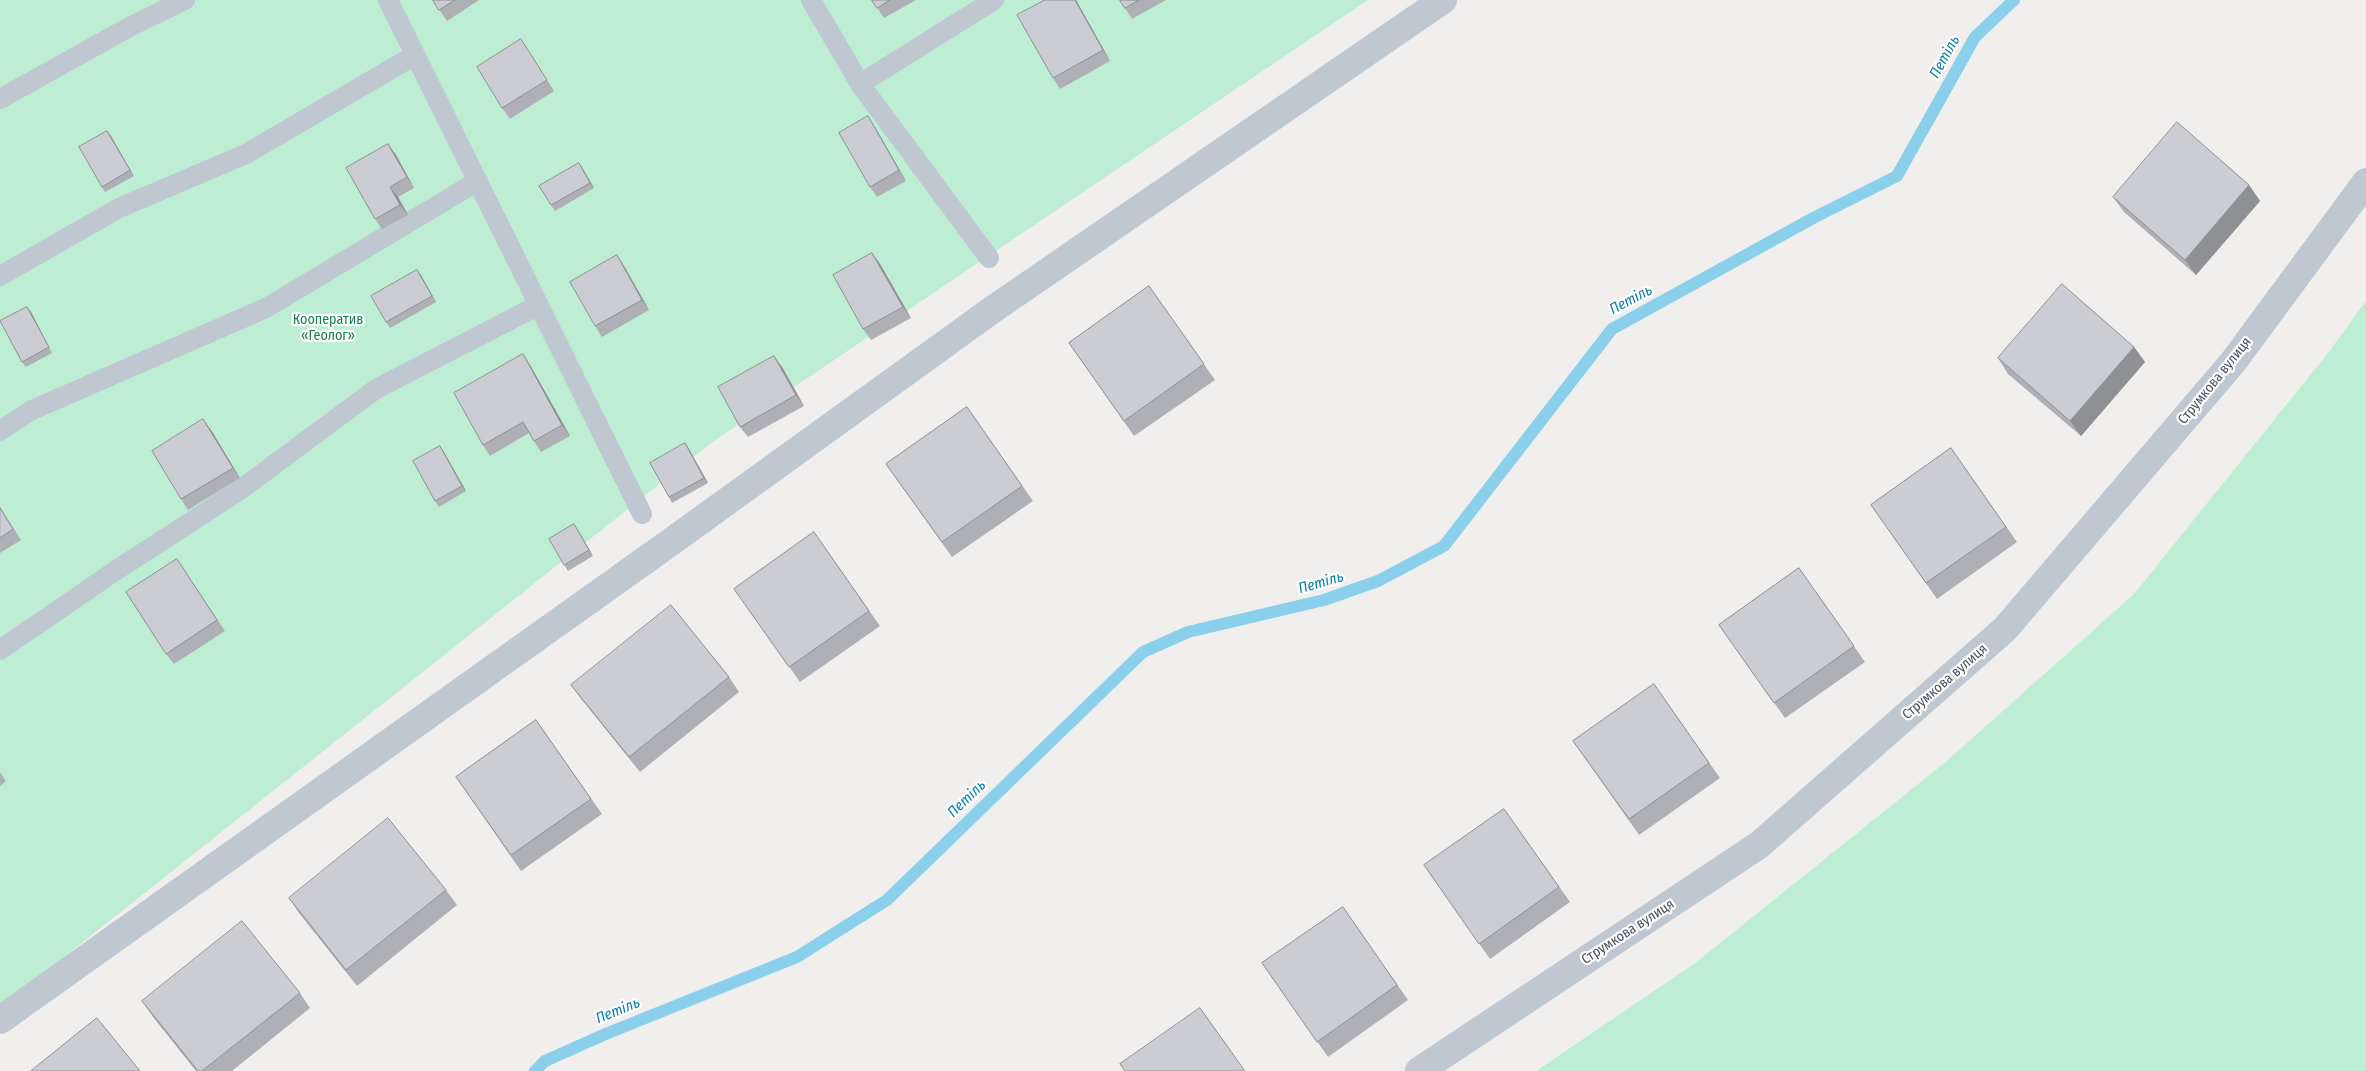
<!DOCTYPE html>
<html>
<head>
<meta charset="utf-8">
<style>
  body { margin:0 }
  canvas { display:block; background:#f1eeee }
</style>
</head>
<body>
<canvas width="2366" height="1071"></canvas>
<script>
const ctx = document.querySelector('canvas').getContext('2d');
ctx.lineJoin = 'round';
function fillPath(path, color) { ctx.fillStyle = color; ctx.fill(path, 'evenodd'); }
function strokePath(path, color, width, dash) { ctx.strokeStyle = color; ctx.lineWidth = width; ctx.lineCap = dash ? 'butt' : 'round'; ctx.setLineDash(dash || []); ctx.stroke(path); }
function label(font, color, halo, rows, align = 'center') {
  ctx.font = font + ' "Fira Sans Condensed",sans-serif'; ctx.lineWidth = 4.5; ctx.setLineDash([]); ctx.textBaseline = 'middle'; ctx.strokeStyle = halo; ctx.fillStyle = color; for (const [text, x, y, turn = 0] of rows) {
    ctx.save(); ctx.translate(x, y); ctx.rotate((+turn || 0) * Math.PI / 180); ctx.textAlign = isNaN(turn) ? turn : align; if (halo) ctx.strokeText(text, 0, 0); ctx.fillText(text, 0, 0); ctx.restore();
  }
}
fillPath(new Path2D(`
  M0,0h1368l-657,443 -711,565z
  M2366,301v770h-830l158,-107 254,-204 186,-166 194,-241z`), '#bdeed3');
strokePath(new Path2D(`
  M535,1071l10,-10 63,-28 189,-76 90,-57 256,-248 45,-20 136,-32 54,-19 66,-35 168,-217 203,-112 82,-41 78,-139 39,-37`), '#8ad0ea', 12);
strokePath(new Path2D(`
  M388,0l254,514
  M811,0l49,84 129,174
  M860,84l134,-84
  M0,99l133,-74 52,-25
  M0,276l119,-68 127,-54 169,-99
  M0,431l32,-21 234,-102 212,-127
  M0,650l115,-79 125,-81 136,-101 163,-84`), '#bfc7d0', 20);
strokePath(new Path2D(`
  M0,1020l668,-476 324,-234 451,-310
  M1419,1071l340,-226 246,-216 228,-267 133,-180`), '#bfc7d0', 28);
fillPath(new Path2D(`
  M433,0h46l-32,21z
  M872,0h44l-32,18z
  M1076,0l34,61 -50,28 -7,-11z
  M1120,0h46l-34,19z
  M521,39l33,52 -44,28 -8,-11z
  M875,127l31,54 -29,16 -7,-10z
  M107,131l27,45 -29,16 -3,-5z
  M388,144l8,11 18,33 -16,9 10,18 -26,14 -7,-10z
  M579,163l15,25 -39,23 -4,-6z
  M2249,185l11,16 -64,74 -72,-63 -11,-15z
  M872,253l8,11 31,54 -40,22 -8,-11z
  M617,255l7,11 25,44 -47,27 -7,-11z
  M417,270l19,32 -46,26 -4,-6z
  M1149,286l66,94 -81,56 -65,-93z
  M31,312l21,41 -26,14 -4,-5z
  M2134,347l11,15 -64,74 -73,-62 -10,-16z
  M523,354l7,11 40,71 -29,16 -12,-19 -39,23 -7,-11z
  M782,367l22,39 -56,31 -8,-10z
  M967,407l66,94 -81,56 -66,-93z
  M211,430l29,48 -52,32 -7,-11z
  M685,443l23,40 -36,20 -3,-6z
  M440,446l26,45 -27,16 -4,-6z
  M1951,448l66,94 -80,57 -66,-94z
  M0,507l21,33 -21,13z
  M578,530l15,26 -25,15 -4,-6z
  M814,532l66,94 -80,56 -66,-93z
  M177,559l48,72 -51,33 -8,-10z
  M1799,568l66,94 -80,56 -66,-93z
  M729,677l10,15 -99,80 -58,-72 -11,-15z
  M1654,684l66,94 -81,57 -66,-94z
  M536,720l66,94 -81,57 -65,-94z
  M0,772l6,9 -6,5z
  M1504,809l66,93 -80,57 -66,-94z
  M446,890l11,15 -100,81 -58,-73 -10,-15z
  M1343,907l65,93 -80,57 -66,-94z
  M300,993l10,15 -78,63h-36l-43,-54 -11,-16z`), '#afb0b5');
fillPath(new Path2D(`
  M1075,0h1l34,61 -7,-11z
  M868,116l7,11 31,54 -7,-11z
  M107,131l4,5 23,40 -4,-6z
  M388,144l8,11 18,33 -7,-11z
  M579,163l4,6 11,19 -4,-5z
  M2249,185l11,16 -64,74 -11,-15z
  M390,187l8,10 10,18 -8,-10z
  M872,253l8,11 31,54 -8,-11z
  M617,255l7,11 25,44 -7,-10z
  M417,270l4,5 15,27 -4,-6z
  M27,307l4,5 21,41 -3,-6z
  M2134,347l11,15 -64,74 -11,-15z
  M523,354l7,11 40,71 -8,-11z
  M774,356l8,11 22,39 -8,-11z
  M203,419l8,11 29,48 -7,-10z
  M685,443l4,6 19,34 -4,-5z
  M440,446l4,6 22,39 -4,-5z
  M574,524l4,6 15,26 -4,-6z`), '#8e9094');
const building = new Path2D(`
  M433,0h22l-16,10z
  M872,0h18l-13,8z
  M1045,0h30l28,50 -50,28 -36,-63z
  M1120,0h19l-14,8z
  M521,39l26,41 -45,28 -25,-41z
  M868,116l31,54 -29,17 -31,-54z
  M2177,122l72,63 -64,75 -72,-63z
  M107,131l23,39 -28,17 -23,-40z
  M388,144l19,33 -17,10 10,18 -25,14 -29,-51z
  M579,163l11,20 -39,22 -12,-19z
  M872,253l31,54 -40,22 -30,-54z
  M617,255l25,45 -47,26 -25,-44z
  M417,270l15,26 -46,26 -15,-26z
  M2062,284l72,63 -64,74 -72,-63z
  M1149,286l55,78 -80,57 -55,-78z
  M27,307l22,40 -27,15 -22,-41z
  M523,354l39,71 -28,16 -11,-19 -40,23 -29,-52z
  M774,356l22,39 -56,32 -22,-40z
  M967,407l55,79 -80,56 -56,-78z
  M203,419l30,49 -52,31 -29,-48z
  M685,443l19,35 -35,19 -19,-34z
  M440,446l22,40 -27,15 -22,-40z
  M1951,448l55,79 -80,56 -55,-78z
  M0,508l13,21 -13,9z
  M574,524l15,26 -25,15 -15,-26z
  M814,532l55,79 -80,56 -55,-78z
  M177,559l40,61 -51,34 -40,-62z
  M1799,568l55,78 -80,57 -55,-78z
  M671,605l58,72 -100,80 -58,-72z
  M1654,684l55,79 -80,56 -56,-78z
  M536,720l55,79 -80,56 -55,-78z
  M1504,809l55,78 -80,57 -55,-79z
  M388,818l58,72 -100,80 -57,-72z
  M1343,907l54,78 -80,57 -55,-79z
  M242,921l58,72 -98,78h-4l-56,-70z
  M1200,1008l45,63h-120l-5,-7z
  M97,1018l43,53h-109z`);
fillPath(building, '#cbcdd3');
strokePath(building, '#8e9094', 1);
label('14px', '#187c50', '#fff', [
  ["Кооператив",328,320],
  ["«Геолог»",328,336]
]);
label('14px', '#47505b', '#fff', [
  ["Струмкова вулиця",2215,381,-51],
  ["Струмкова вулиця",1945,682,-41],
  ["Струмкова вулиця",1628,932,-33]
]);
label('italic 15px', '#0e7da6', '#fff', [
  ["Петіль",1945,57,-61],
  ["Петіль",1631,300,-28],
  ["Петіль",1321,583,-16],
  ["Петіль",967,799,-44],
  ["Петіль",618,1011,-22]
]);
</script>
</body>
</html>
